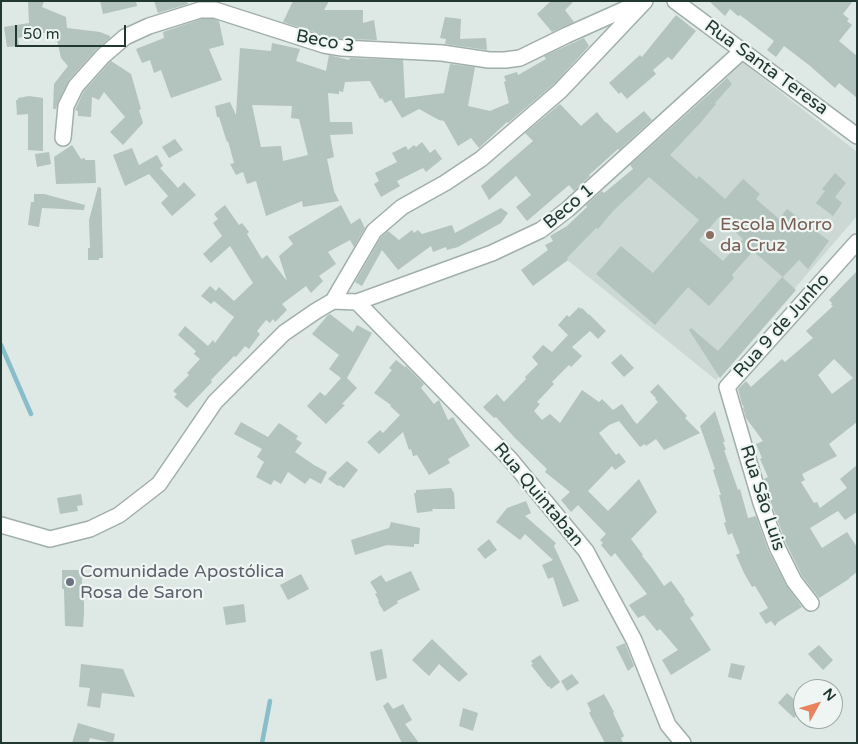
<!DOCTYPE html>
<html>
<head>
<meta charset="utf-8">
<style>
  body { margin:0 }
  #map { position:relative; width:858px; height:744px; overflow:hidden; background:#dee8e4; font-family:"Varela Round",sans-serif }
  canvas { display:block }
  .frame { position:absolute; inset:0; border:2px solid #203732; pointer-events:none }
  .north { position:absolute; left:793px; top:679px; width:50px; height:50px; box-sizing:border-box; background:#eef5f2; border:1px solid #9ca9a5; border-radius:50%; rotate:51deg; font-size:14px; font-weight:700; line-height:20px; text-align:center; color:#203732 }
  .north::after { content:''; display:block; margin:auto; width:18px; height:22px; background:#e8845c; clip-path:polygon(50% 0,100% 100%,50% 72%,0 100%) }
  .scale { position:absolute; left:15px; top:25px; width:111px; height:22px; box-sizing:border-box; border:2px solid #203732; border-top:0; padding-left:6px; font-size:15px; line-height:18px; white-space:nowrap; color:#203732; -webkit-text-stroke:4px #eef5f2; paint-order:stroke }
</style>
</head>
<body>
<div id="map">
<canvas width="858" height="744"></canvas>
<div class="frame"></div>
<div class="north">N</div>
<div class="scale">50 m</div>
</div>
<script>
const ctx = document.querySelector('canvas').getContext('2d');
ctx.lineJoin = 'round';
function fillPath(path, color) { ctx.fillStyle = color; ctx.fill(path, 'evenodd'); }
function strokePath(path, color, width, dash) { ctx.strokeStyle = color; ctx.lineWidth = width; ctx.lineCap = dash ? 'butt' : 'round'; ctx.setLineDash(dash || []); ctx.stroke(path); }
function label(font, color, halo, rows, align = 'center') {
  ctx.font = font + ' "Varela Round",sans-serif'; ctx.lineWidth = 4.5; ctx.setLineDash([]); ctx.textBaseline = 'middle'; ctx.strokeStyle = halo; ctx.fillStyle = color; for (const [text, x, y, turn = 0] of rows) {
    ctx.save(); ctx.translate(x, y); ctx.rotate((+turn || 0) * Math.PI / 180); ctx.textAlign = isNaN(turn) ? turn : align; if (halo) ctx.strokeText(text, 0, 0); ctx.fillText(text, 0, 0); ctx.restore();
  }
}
fillPath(new Path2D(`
  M741,61l116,91v64l-141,164 -156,-126 100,-99z`), '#ccd8d3');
strokePath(new Path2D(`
  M1,345l30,69
  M262,743l8,-42`), '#88bdcb', 4.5);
fillPath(new Path2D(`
  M28,1h16l-2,6 24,10 1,11 33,4 10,4v2l-14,12 -27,30 -11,22 -2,7h-3l1,-25 14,-18 -7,-8 -6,-27 -37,7 1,8 -12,1 -3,-20 25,-4z
  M100,1h36l1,5 -34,8z
  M154,1h33l1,3 -30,9z
  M293,1h36l-5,9h39v13l11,-3 3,20 -34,-1 -17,-3 -43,-14z
  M551,1h23l-9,9 9,12 -22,10 -15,-18z
  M709,1h144l-10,13 6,5 -2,2 5,4 -13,16 18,15v42l-18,-15 -4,5 -26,-23 -25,-19 -8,11 -9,-7 7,-9 -34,-26 -2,1 -8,-7 -5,7z
  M676,15l20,16 -24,29 -4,-3 -15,13 3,4 -29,25 -6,-7 -2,2 -10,-11 31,-28 2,2z
  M445,17l16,2 -1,20 26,-1 1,12 -42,-6 1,-5 -6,-1z
  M201,19h13l5,2 5,24 -15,4 13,31 -51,18 -10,-28 -7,3 -4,-13 -8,3 -6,-14 28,-11 -1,-6z
  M584,38l5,8 -35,38 -46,39 -1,-1 -28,26 -8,-10 -13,8 -14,-25 -5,-1 -20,-11 -17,9 -11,-18 -6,3 -3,-5 -2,1 -10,-18 -25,1 -2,10 -4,-1v3l-11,-1 2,29h22l1,12 -23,1 4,22 -7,2 7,32 5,10 -36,6 -1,-6 -36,15 -10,-35 -9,3 -4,-12 -7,3 -6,-11 4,-1 -6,-22 -1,1 -8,-25h-2l-2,-11 15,-4 6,13 4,-67 31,3 1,-8 28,6 -4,12 30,10 3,-16 20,5 1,-2 53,2 2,38 39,-5 6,-29 25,3 -7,39 22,5 19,-8 -5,-21 2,-1 -2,-5 13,-4 1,3 28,-16 -2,-3zM252,105l40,1 -1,12 8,1 9,36 -25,6 -2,-15 -20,1z
  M111,61l20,13 10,35 -2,1 4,13 -20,22 -13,-13 15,-15 -21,-25 -5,8 -7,-3 -1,20 -13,-1v-5l-3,-1 9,-19z
  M727,78l5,6 -17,19 1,1 -15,18 -31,33 27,24 2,-3 26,23 18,-20 17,15 -4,5 23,20 8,-10 42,32 -21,28 -9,-9 -16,17 -30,-26 -21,24 2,3 -25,28 -21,-19 -33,38 -59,-51 25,-28 32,27 46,-53 -50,-43 -21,20 -15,14 -15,18 -2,-1 -29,30 1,2 -35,26 -12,-16 27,-20 -3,-5 8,-4 -3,-5 17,-10 20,-19 -1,-2 16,-14 2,2 29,-24 -3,-4zM719,217l24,22 -20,22 -24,-21z
  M29,96l14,2v53l-15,-1v-36l-11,1 -1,-15h2v-2z
  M560,104l21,22 16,-14 8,10h1l11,11 27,-22 8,9 -33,30 -1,-1 -29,26 1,1 -16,15 -5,-6 -42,36 -11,-14 15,-12 -15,-19 -27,24 -8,-14 52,-45 -8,-8z
  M175,139l8,11 -14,8 -7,-11z
  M422,142l8,11 5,-4 7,10 -16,13 -3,-4 -26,13 3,5 -19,11 -7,-13 5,-3 -4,-8 22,-11 -5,-9 14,-7 2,4 6,-5 2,2z
  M72,145l9,14 4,-1v2h10l1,23 -40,1 -2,-27z
  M132,148l7,17 18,-10 6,11 -3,2 18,20 6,-6 12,13 -24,21 -11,-13 7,-7 -19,-22 -24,12 -12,-31z
  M49,152l2,12 -14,3 -2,-13z
  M835,173l11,10 -11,14 7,6 -9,13 -17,-13 9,-12 -3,-2z
  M98,187l3,1 2,70h-4v2h-11v-12h2l-1,-28z
  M34,194h10l41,11 -1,5 -42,-2 -3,19 -11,-2 3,-23h3z
  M225,205l14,20 3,-2 7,9 -2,2 15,25 5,-4 20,26 -8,-25 14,-12 -5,-7 53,-32 10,19 9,-6 5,10 -11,19 -4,-7 -22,12 8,12 -17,12 4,5 -12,12 -5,-7 -24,18 5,6 -12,12 -2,-3 -3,4 -4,-3 -9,11 3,3 -11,15 -4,-3 -9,11 -2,-1 -23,24 1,2 -25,26 -13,-11 3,-3 -4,-3 16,-16 -2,-2 13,-14 -6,-5 2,-3 -18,-16 7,-9 23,20 5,-6 2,3 19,-26 -20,-16 -3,3 -10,-8 9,-10 6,5 3,-4 15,14 19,-18 -23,-37 -19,17 -8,-9 19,-18 -9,-13 5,-4 -4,-5z
  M501,208l7,5 -7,10 -43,24 -11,3 -1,-3 -13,5 -2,-6 -33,24 -16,-20 -20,36 -7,-4 26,-45 7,-6 11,9 13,-10 2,3 4,-3 4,4 30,-9 3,8z
  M857,271v151l-28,22 8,12 -35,18 3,6 -4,2 13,21 3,-1 3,6 27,-20 -7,-9 17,-14v47l-12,8 -7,-9 -28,17 12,20 25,-16 10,15v25l-8,6v1l-30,19 -17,-22 -16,-33 -16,-43 -6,-21 4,-2 -8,-18 2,-1 -6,-14 7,-3 -17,-23 -3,-10 1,-1 -2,-3 -4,-15 8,-8 5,6 31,-28 3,3 28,-24 -7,-7 27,-25 -2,-1 1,-2 -3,-3zM834,359l19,19 -21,16 -14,-19z
  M782,277l14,13 -76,88 -31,-48 2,-2 27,23z
  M579,307l2,2 1,-1 7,7v-1l17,17 -8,8 -8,-8 -18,16 10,9 -11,11 -2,-2 -17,17 2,2 -17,18 3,2 -6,7 8,9 8,-6 10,9 22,-33 17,12 3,-3 11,11 9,-6 12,17 3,3 21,-22 -3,-3 1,-1 -6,-6 8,-8 29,32 -2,2 15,15 -36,17 -8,-11 -10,7 -1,-2 -5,3 -21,-26 -10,4 -10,8 17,22 3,-2 7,9 -11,8 -3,-4 -24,25 20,20 31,-32 18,33 -26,27 12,16 -1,1 9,11 13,19 7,-5 14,19 -1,1 10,14 -4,3 21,32 -40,25 -9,-15 16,-10 -18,-21 -3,2 -13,-16 -6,3 -9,-13 18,-11 -32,-41 -4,4 -10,-12 2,-2 -3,-3 6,-6 -28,-29 -7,7 -10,-12 9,-8 -25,-20 2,-3 -32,-31 -19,-21 -2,1 -11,-11 14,-13 7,8 22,-23 -1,-2 13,-13 -6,-7 11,-12 9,7 16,-17 -10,-10 9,-10 2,2z
  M330,314l23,18 4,-7 15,8 -25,45 10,10 -15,16 3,1 -19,19 -19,-18 13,-14 5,4 16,-18 -12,-9 10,-14 -27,-21 16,-19z
  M621,354l13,14 -10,9 -13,-14z
  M396,360l9,7 1,-1 18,18 -3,4 13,16 5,-4 9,20 5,-3 17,29 -22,13 2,4 -21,12 -12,-20 -4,1 -2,-7 -2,1 -6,-18 -24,22 -12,-12 13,-12 3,3 17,-18 -10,-9 1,-1 -17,-12 18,-23 -3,-2z
  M715,411l10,31h-2l3,8h-2l14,40 2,-1 8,29 8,-2 12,34 18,35 16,22 -24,15 -3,4 -4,-5 -5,3 -7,-11 9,-5 -13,-22 -3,1 -8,-14 -8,-18 4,-2 -8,-20 -4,2 -4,-12 2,-1 -7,-27h2l-8,-25 2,-1 -15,-43z
  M241,422l27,15 11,-14 19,13 -2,3 6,4 -7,9 19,13 13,7 -6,12 -11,-6 -5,6 -17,-12 -7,12 -7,-4 -3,5 -15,-8 8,-15 -7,-5 5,-8 -28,-15z
  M347,461l11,9 -14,18 -5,-3 -1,1 -10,-7z
  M451,488l3,5 1,16h-23l1,2 -16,2 -3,-20h2v-3z
  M81,494l2,11 -6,1 1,5 -18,3 -3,-16z
  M526,501l5,12 -6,3 31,27 -2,3 25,55 -16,6 -10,-30 -5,2 -6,-14 11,-5 -28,-26 -5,6 -24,-18 11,-14z
  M391,522l29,6 -1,16h-5v3l-27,-2 -32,10 -4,-15 38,-12z
  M489,539l8,11 -12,9 -8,-10z
  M62,570h20v23h2v20l-1,14 -18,-1 -1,-37h-2z
  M411,571l9,19 -23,11 1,2 -14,9 -6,-10 1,-1 -4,-7 2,-1 -7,-11 11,-7 5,7z
  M301,574l8,15 -21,11 -8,-15z
  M244,604l2,18 -20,3 -3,-18z
  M432,639l36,35 -9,8 -20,-18 -10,12 -17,-16z
  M625,643l9,23 -6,5 -12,-24z
  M819,645l14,15 -10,10 -15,-16z
  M382,649l5,29 -11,3 -6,-29z
  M540,655l20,27 -9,7 -2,-3 -1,1 -17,-22 2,-1 -2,-3z
  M731,663l14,3 -4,14 -13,-3z
  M81,664l42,5 12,28 -33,-4 -2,15 -13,-2 3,-18 -11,-1z
  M572,674l7,9 -12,8 -6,-10z
  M787,693l16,14 -9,11 -16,-15z
  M604,694l10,18 -1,1 11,23 -3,2 2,5h-18l-16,-30 2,-2 -4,-8z
  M388,702l5,7 10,-5 9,16 -7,4 14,19h-17l-19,-37z
  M463,708l15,5 -5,18 -14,-5z
  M78,723l37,11 -2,9 -23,-5 -2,5h-16z`), '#b3c3bd');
const minor = new Path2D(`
  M675,1l182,135
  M63,138l3,-32 10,-20 27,-30 22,-19 24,-11 51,-16h15l109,35 18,3 100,5 47,7h16l15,-2 47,-23 56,-25 19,-7
  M333,301l24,1 153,157 76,92 48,89 34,85 15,18
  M357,302l135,-49 49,-23 27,-21 174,-158
  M1,525l49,14 40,-10 29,-14 40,-31 56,-82 69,-69 32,-22 17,-10 41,-70 28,-24 43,-24 36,-24 79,-68 85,-90
  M811,603l-17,-22 -17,-34 -16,-44 -34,-116 130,-145`);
strokePath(minor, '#a1afab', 18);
strokePath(minor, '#fff', 15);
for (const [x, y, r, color] of [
  [710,235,5,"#8d6e63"],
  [70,582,5,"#6b7280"]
]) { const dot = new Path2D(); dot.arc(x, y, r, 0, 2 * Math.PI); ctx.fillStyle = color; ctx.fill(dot); strokePath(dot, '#eef5f2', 2); }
label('18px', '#203732', '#eef5f2', [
  ["Beco 3",325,42,11],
  ["Rua Santa Teresa",766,68,36],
  ["Beco 1",569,207,-40],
  ["Rua 9 de Junho",782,326,-48],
  ["Rua Quintaban",538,495,50],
  ["Rua São Luis",762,498,72]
]);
label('18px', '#785e54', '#eef5f2', [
  ["Escola Morro",720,225],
  ["da Cruz",720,246]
], 'left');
label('18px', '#5b616d', '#eef5f2', [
  ["Comunidade Apostólica",80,572],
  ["Rosa de Saron",80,593]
], 'left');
</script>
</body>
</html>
